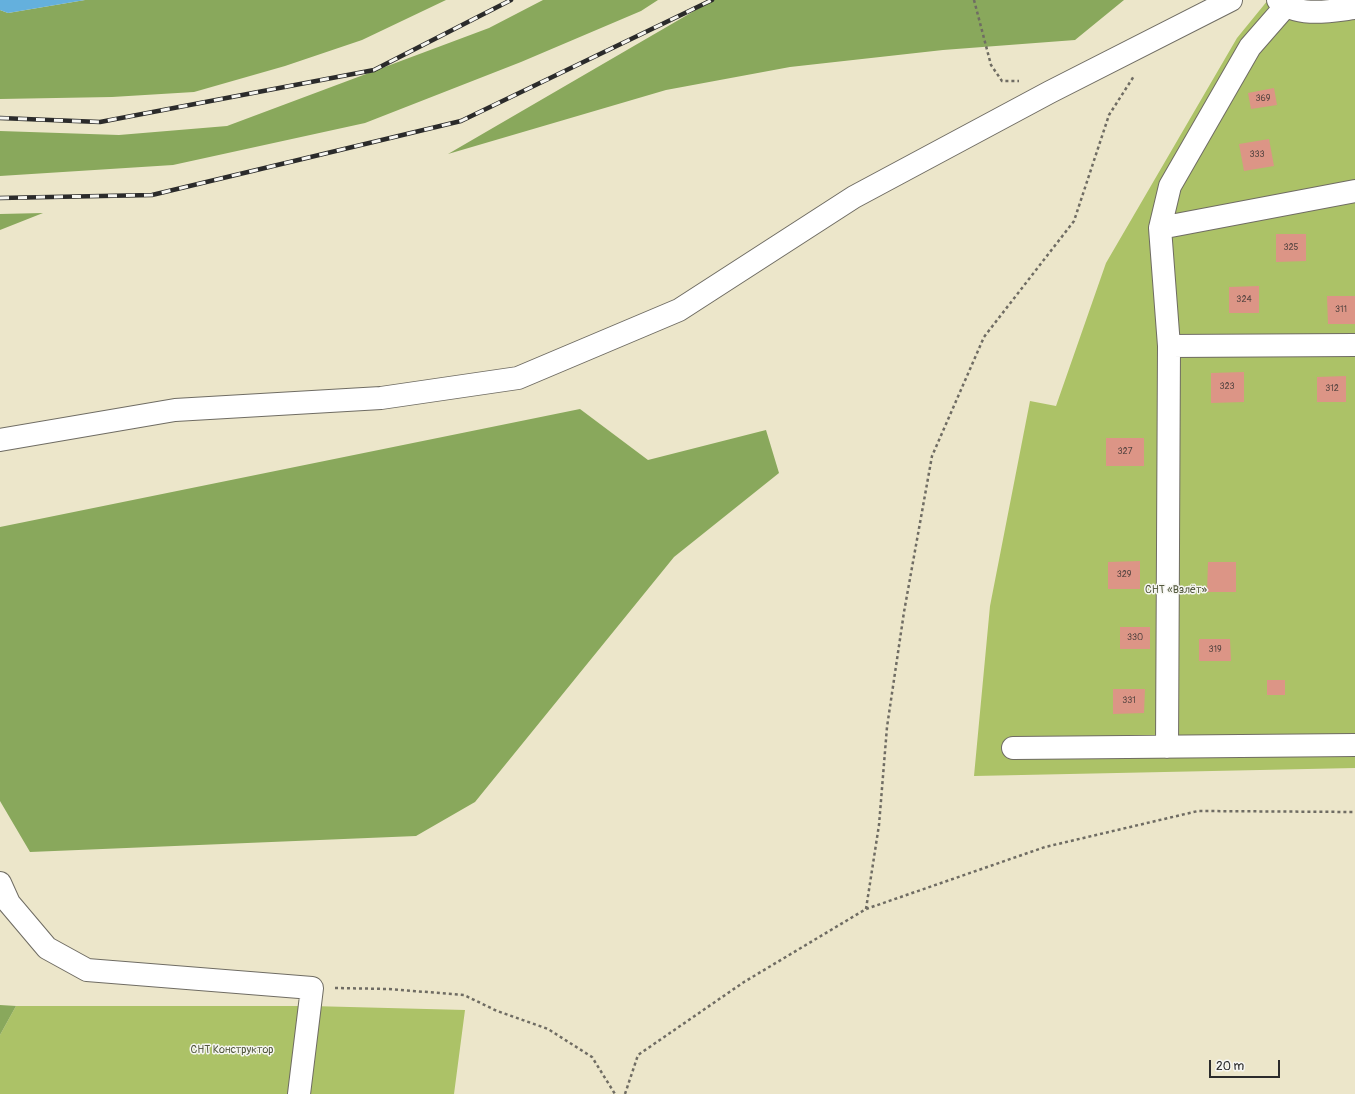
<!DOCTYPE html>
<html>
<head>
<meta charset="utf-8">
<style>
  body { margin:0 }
  #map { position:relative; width:1355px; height:1094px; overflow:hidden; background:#ece6ca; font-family:Pangolin,sans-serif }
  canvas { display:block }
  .scale { position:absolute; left:1209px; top:1060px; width:71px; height:18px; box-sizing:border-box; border:2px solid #2b2b2b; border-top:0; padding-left:5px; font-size:12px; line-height:14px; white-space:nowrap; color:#2b2b2b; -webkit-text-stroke:3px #f6f6f2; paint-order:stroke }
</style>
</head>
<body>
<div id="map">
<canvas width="1355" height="1094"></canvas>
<div class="scale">20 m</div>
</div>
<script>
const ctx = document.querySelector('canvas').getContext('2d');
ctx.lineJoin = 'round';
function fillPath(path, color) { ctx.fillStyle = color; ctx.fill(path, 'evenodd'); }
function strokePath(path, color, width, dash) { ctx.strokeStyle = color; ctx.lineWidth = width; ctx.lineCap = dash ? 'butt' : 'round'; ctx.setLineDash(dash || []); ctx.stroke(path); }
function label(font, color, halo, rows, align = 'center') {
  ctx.font = font + ' Pangolin,sans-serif'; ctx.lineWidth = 3; ctx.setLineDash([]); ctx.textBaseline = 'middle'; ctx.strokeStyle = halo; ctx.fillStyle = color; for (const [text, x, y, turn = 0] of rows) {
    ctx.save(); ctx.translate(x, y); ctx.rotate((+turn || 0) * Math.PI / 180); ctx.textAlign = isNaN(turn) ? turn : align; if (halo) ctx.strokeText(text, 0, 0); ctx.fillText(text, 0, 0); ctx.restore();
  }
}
fillPath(new Path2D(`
  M1268,0h87v768l-381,8 16,-170 40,-205 26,5 50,-143 131,-225z
  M16,1006h295l154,4 -11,84h-454v-59z`), '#acc267');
fillPath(new Path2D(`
  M85,0h361l-84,40 -77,26 -91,26 -82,5 -112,2v-89l8,3z
  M543,0h115l-17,11 -120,51 -156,61 -192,42 -173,11v-45l119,4 108,-9 262,-98z
  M713,0h411l-49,40 -132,10 -153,17 -124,23 -218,64z
  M43,213l-43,17v-16z
  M580,409l68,51 118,-30 13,43 -105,84 -199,245 -59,34 -386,16 -30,-51v-274z
  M0,1005l16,1 -16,29z`), '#89a85c');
fillPath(new Path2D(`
  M0,0h85l-77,13 -8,-3z`), '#64b0dd');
fillPath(new Path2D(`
  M1274,88l3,17 -26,4 -3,-16z
  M1269,139l5,27 -30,5 -5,-27z
  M1276,234h30v27l-30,1z
  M1259,286v27h-30v-26z
  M1327,296h28v28h-27z
  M1244,372v30l-33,1v-30z
  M1346,376v26h-29v-25z
  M1106,438h38v28h-38z
  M1140,561v28h-32v-27z
  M1208,562h28v30h-29z
  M1120,627h30v22h-30z
  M1199,639h31l1,22h-32z
  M1267,680h18v15h-18z
  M1113,689h32l-1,24 -31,1z`), '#dc9586');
const street = new Path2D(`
  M1278,0c19,18 53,11 77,8
  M1160,228l195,-37
  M1169,346l186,-1
  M0,440l175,-30 206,-12 137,-20 161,-68 175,-113 196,-105 181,-92
  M1167,747l2,-401 -9,-118 10,-42 80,-139 41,-47
  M1013,748l342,-3
  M0,883l9,20 38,45 40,22 225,18 -13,106`);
strokePath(street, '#6f6c63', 24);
strokePath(new Path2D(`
  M974,0l17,65 11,16h17
  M866,909l13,-84 8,-98 17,-115 28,-156 52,-119 90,-116 35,-106 25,-39
  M335,988l54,1 75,6 33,16 51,18 44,28 23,37
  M625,1094l13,-39 106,-73 122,-73 179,-62 153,-36 157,1`), '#6f6c63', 2.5, [3, 3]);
strokePath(street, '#fff', 22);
const rail = new Path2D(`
  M0,118l100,4 274,-52 137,-70
  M0,198l152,-3 309,-74 251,-121`);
strokePath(rail, '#2b2b2b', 4.5);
strokePath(rail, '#f6f6f2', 3, [9]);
label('9px', '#574642', null, [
  ["369",1263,99],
  ["333",1257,155],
  ["325",1291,248],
  ["324",1244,300],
  ["311",1341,310],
  ["323",1227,387],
  ["312",1332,389],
  ["327",1125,452],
  ["329",1124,575],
  ["330",1135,638],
  ["319",1215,650],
  ["331",1129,701]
]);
label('11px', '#52583d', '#f6f6f2', [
  ["СНТ «Взлёт»",1176,590],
  ["СНТ Конструктор",232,1050]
]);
</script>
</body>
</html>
